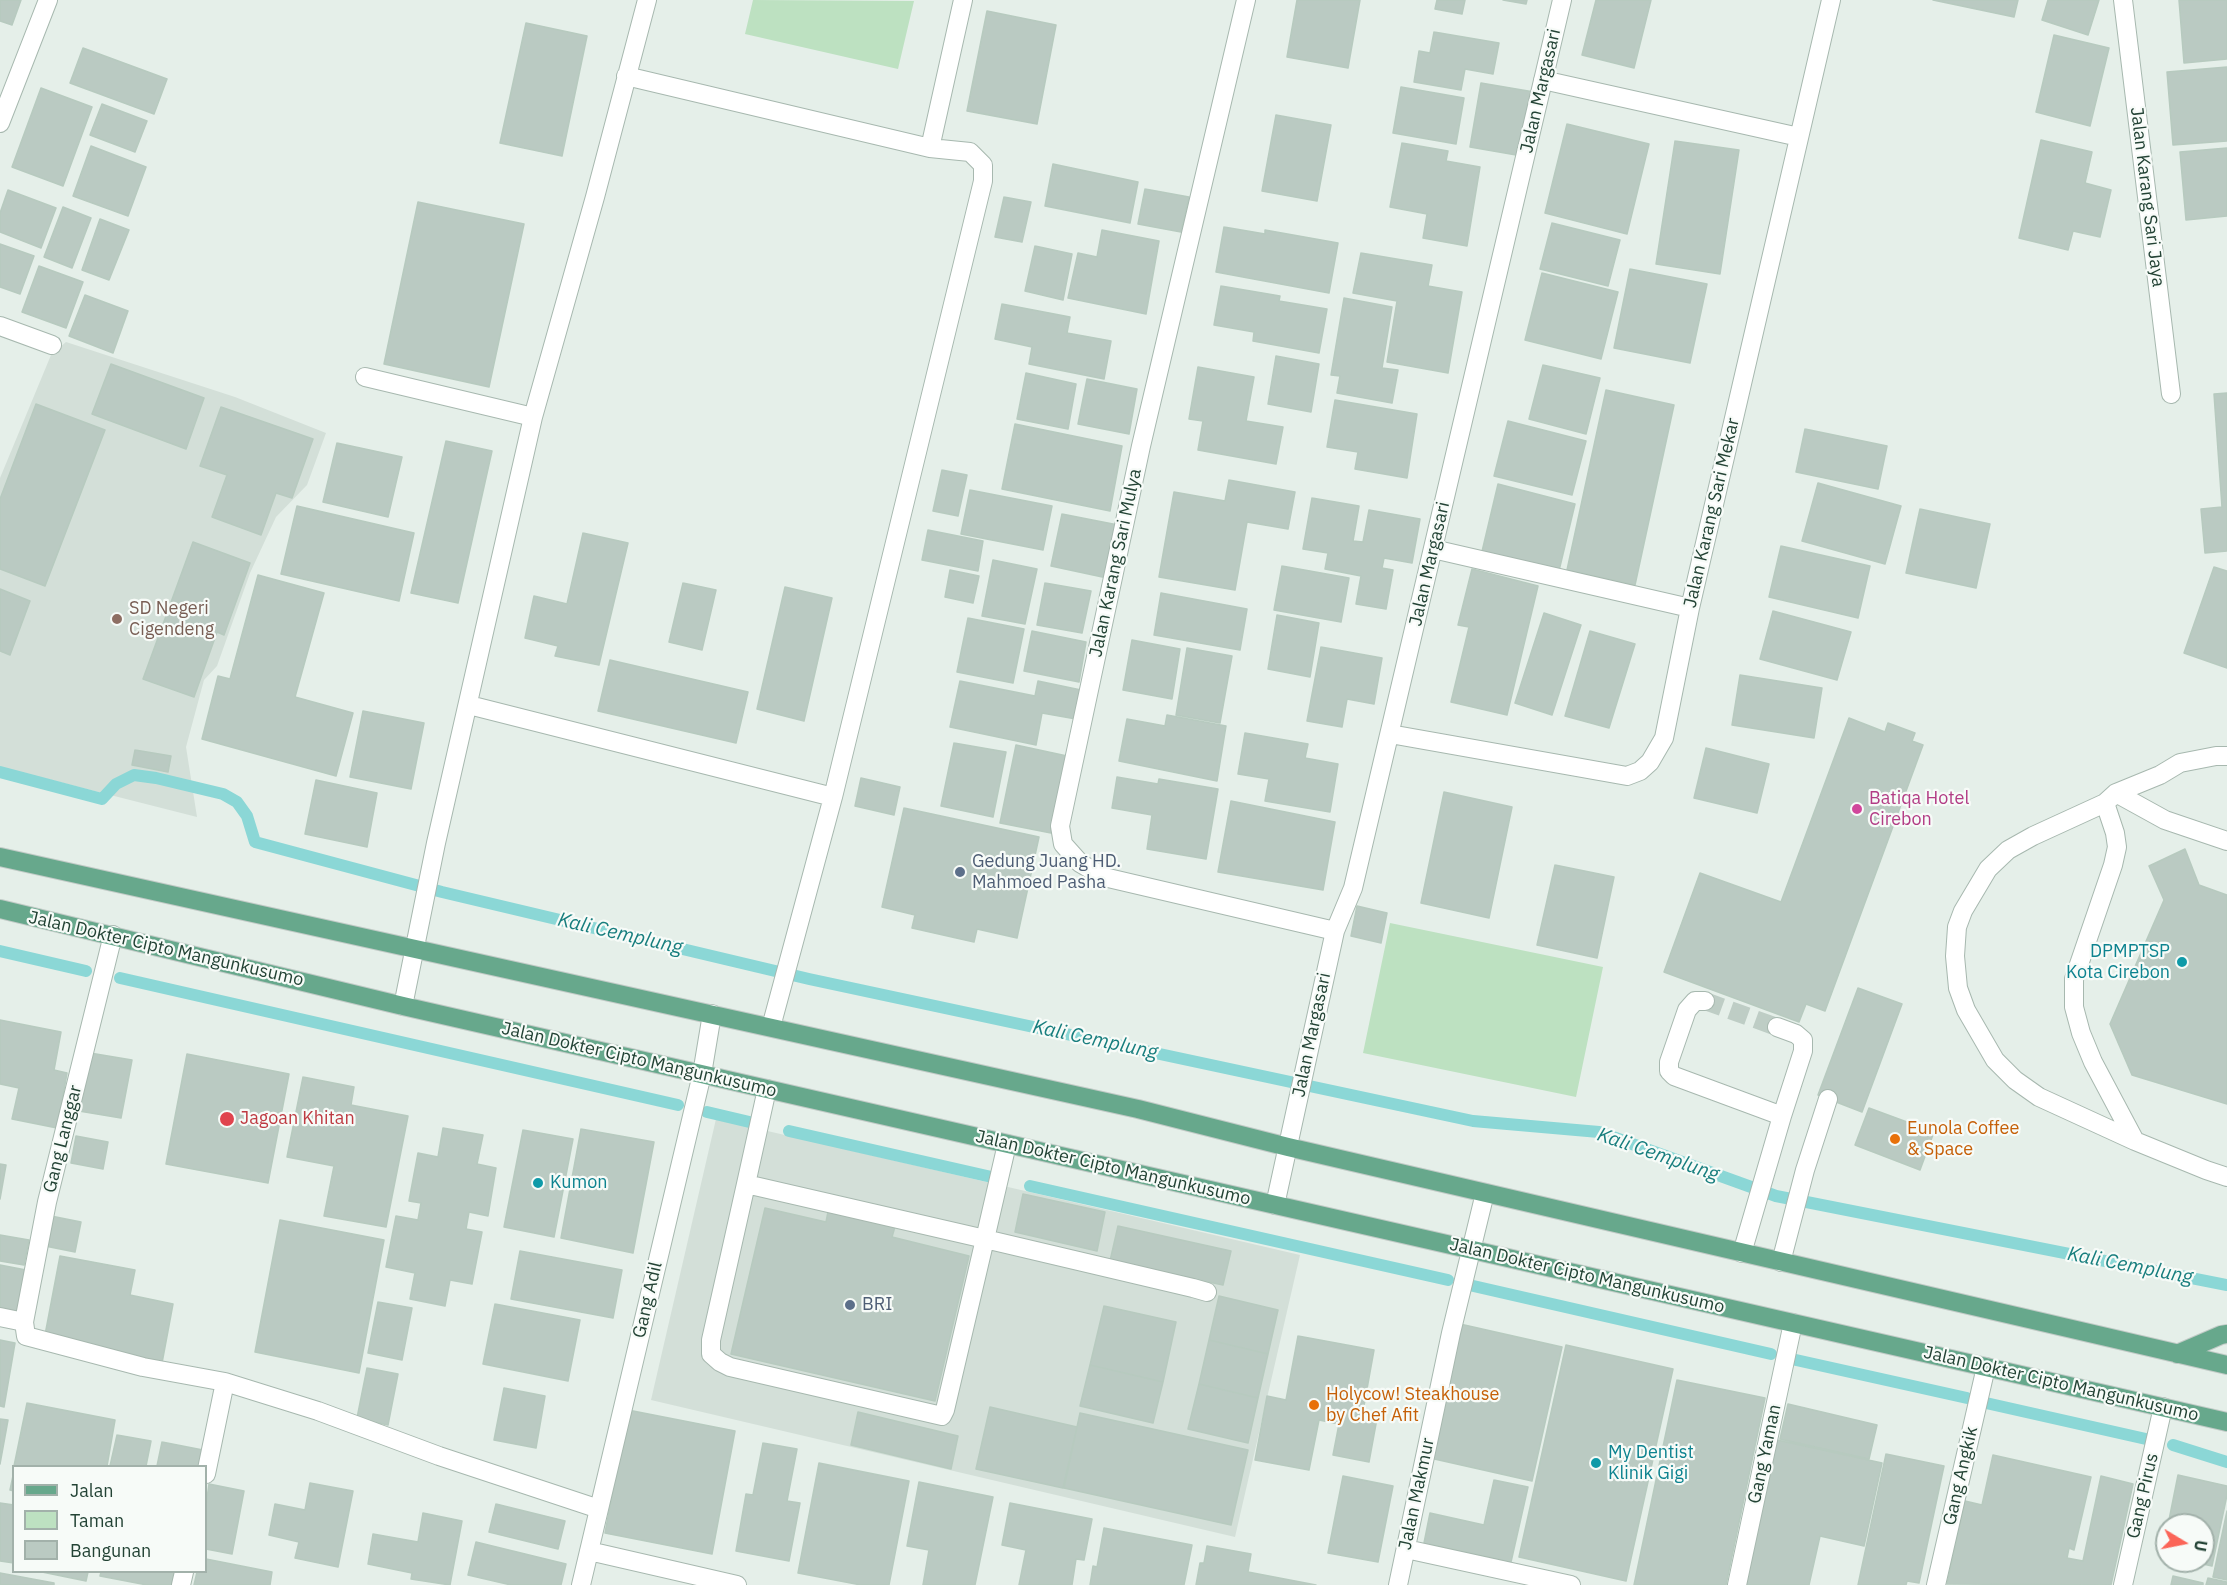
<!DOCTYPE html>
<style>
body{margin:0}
#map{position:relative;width:2227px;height:1585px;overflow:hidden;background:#e5efe9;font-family:"IBM Plex Sans",sans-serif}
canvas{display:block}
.legend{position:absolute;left:12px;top:1465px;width:195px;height:108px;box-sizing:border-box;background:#f7fbf8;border:2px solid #a2b1aa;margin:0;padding:8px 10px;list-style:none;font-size:18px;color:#234335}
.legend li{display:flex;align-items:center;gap:12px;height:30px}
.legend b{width:30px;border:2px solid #a2b1aa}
.north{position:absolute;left:2155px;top:1513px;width:60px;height:60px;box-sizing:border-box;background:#f7fbf8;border:2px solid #a2b1aa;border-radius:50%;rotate:100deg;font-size:16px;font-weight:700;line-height:24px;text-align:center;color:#234335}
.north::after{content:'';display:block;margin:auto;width:21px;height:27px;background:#fb6558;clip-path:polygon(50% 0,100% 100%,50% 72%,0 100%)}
</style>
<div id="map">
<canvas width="2227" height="1585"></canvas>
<ul class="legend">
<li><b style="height:8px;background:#67a88c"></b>Jalan</li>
<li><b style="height:16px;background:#bde1c1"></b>Taman</li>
<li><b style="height:16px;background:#bacac2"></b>Bangunan</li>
</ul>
<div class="north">U</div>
</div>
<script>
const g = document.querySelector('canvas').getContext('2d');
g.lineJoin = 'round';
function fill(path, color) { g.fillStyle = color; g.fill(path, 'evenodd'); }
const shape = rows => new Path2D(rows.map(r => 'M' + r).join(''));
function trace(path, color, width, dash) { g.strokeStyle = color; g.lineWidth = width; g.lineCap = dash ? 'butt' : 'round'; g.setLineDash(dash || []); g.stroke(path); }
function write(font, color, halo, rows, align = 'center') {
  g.font = font + ' "IBM Plex Sans",sans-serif'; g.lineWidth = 4.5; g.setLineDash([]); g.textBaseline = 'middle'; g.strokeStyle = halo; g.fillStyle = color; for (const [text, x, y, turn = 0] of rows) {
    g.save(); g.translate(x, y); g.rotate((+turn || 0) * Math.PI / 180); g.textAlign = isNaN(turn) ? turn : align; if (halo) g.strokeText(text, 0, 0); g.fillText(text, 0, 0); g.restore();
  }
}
const built = shape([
 [66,342,235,397,326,433,307,485,276,517,250,573,217,666,204,680,186,747,197,817,0,767,0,478,51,355],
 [716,1119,1300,1255,1235,1537,651,1400]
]);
const green = shape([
 [753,0,914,1,898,69,745,34],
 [1390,923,1603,967,1576,1097,1363,1053]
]);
const stream = shape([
 [0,772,102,799,116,784,134,775,156,778,223,794,237,802,247,816,255,842,442,892,809,979,1473,1121,1599,1132,1776,1196,2227,1285],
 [0,951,86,971],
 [120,978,678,1105],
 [707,1112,758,1124],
 [789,1131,996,1178],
 [1030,1186,1448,1280],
 [1469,1285,1771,1354],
 [1796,1360,1967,1398],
 [1986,1403,2146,1439],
 [2173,1445,2227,1462]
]);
const building = shape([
 [0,0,21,0,12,25,0,21,0,0],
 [1297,0,1360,0,1348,68,1287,57,1297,0],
 [1437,0,1465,0,1462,14,1435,9,1437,0],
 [1503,0,1527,0,1526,4,1503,0],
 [1596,0,1651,0,1634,68,1582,55,1596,0],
 [1933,0,2018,0,2014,17,1933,0],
 [2048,0,2099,0,2088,35,2042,20,2048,0],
 [2179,0,2227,0,2227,59,2184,63,2179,0],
 [987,11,1056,25,1037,124,967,111,987,11],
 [526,23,587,36,562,156,500,143,526,23],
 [1434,32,1499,43,1493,74,1465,69,1461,90,1414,82,1419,51,1430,53,1434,32],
 [2054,35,2109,48,2090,126,2036,112,2054,35],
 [83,48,167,79,154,114,70,83,83,48],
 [2227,67,2227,141,2173,145,2167,72,2227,67],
 [1481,83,1534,92,1522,156,1470,147,1481,83],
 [1401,87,1464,98,1456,144,1393,133,1401,87],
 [41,88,92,107,63,186,12,167,41,88],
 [102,104,147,121,135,152,90,135,102,104],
 [1276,115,1331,125,1317,201,1262,191,1276,115],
 [1567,124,1649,144,1627,234,1545,213,1567,124],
 [2041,140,2092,152,2085,183,2111,190,2100,237,2073,231,2068,250,2019,238,2041,140],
 [1675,141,1739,150,1720,274,1656,264,1675,141],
 [1402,143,1448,151,1446,161,1480,167,1467,246,1423,238,1427,214,1390,207,1402,143],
 [91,146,146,167,128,216,73,196,91,146],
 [2227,148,2227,216,2186,220,2180,152,2227,148],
 [1053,164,1138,182,1130,223,1045,206,1053,164],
 [1145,189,1189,197,1181,232,1138,224,1145,189],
 [8,190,56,208,41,248,0,232,0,213,8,190],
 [1004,197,1031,202,1022,242,995,237,1004,197],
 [418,202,524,224,489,387,384,364,418,202],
 [63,207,91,218,72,268,44,257,63,207],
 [100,219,129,230,109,280,82,270,100,219],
 [1552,223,1620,240,1608,286,1540,269,1552,223],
 [1224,227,1265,234,1265,230,1338,243,1329,293,1216,272,1224,227],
 [1102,230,1159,241,1146,314,1068,298,1078,253,1097,257,1102,230],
 [0,244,34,256,20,294,0,287,0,244],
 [1035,246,1072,254,1063,300,1025,291,1035,246],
 [1361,253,1432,265,1428,286,1462,292,1448,373,1387,362,1397,301,1353,293,1361,253],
 [39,266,83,282,66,328,22,312,39,266],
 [1630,269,1707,284,1690,363,1614,348,1630,269],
 [1542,273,1618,292,1601,359,1525,340,1542,273],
 [1221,286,1280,296,1279,301,1327,309,1319,353,1253,341,1254,332,1214,325,1221,286],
 [85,295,128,311,113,353,69,336,85,295],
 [1344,298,1392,307,1382,368,1398,370,1392,403,1337,393,1340,376,1331,375,1344,298],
 [1002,304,1070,317,1067,333,1111,341,1104,379,1029,364,1032,347,995,339,1002,304],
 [1276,356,1319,364,1311,412,1268,404,1276,356],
 [111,364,204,398,186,449,92,414,111,364],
 [1543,365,1600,378,1586,434,1529,419,1543,365],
 [1198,367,1254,377,1246,421,1283,427,1276,464,1198,450,1203,421,1189,419,1198,367],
 [1026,373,1076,384,1068,429,1017,419,1026,373],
 [1087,379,1137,389,1129,434,1078,424,1087,379],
 [1606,390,1674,405,1635,585,1567,570,1606,390],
 [2227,393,2227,551,2205,553,2201,509,2222,507,2214,394,2227,393],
 [1335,400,1417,414,1407,478,1355,469,1358,452,1327,447,1335,400],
 [36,404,105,430,45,586,0,569,0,499,36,404],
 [221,407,313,439,292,498,276,493,261,535,212,517,227,475,200,466,221,407],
 [1508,421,1586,441,1572,495,1494,476,1508,421],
 [1015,424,1122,446,1110,511,1002,489,1015,424],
 [1805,429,1887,446,1878,489,1796,472,1805,429],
 [446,441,492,451,458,603,411,593,446,441],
 [337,443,402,457,388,517,323,502,337,443],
 [942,470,967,475,958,516,933,511,942,470],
 [1229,480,1295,492,1288,529,1247,522,1235,590,1159,577,1174,492,1225,501,1229,480],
 [1818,483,1901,506,1885,564,1802,541,1818,483],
 [1498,484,1575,504,1557,579,1480,560,1498,484],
 [970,490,1052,506,1043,550,961,534,970,490],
 [1312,498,1359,506,1353,541,1363,542,1369,510,1420,519,1412,563,1384,558,1382,568,1393,570,1386,609,1356,604,1361,576,1325,569,1328,553,1303,549,1312,498],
 [297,506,414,533,399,601,281,574,297,506],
 [1920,509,1990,524,1976,588,1906,573,1920,509],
 [1062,514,1118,525,1107,578,1051,566,1062,514],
 [928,530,983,541,978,571,922,560,928,530],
 [583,533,628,543,599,665,555,656,558,646,525,638,534,596,567,604,583,533],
 [193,542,250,563,224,635,217,632,194,697,143,679,193,542],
 [1781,546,1870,566,1858,618,1769,597,1781,546],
 [993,560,1037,569,1025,624,982,616,993,560],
 [1282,566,1349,578,1341,622,1274,610,1282,566],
 [2214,567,2227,571,2227,668,2184,653,2214,567],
 [1472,569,1538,586,1507,715,1451,702,1469,627,1458,625,1472,569],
 [950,570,979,576,973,603,945,597,950,570],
 [258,575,324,593,295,697,353,713,336,776,202,739,218,676,230,679,258,575],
 [683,583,716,590,702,650,669,642,683,583],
 [1045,583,1091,591,1082,633,1037,625,1045,583],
 [785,587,832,598,804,721,757,709,785,587],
 [0,589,30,601,10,655,0,651,0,589],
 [1161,593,1247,609,1240,650,1154,635,1161,593],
 [1773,611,1851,632,1837,680,1760,659,1773,611],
 [1544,613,1581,625,1552,715,1515,703,1544,613],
 [1277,615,1319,623,1310,677,1268,669,1277,615],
 [968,618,1024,629,1013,683,957,672,968,618],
 [1032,631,1086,642,1079,682,1024,671,1032,631],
 [1590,631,1635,644,1609,728,1565,716,1590,631],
 [1132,640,1180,649,1172,699,1123,690,1132,640],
 [1321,647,1382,658,1374,704,1347,699,1342,727,1307,721,1321,647],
 [1187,648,1232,656,1220,723,1176,715,1187,648],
 [610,660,748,692,736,743,598,711,610,660],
 [1740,675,1822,688,1814,738,1732,725,1740,675],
 [960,681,1035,696,1038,681,1081,690,1076,719,1042,713,1036,745,950,727,960,681],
 [363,711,424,723,411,789,350,777,363,711],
 [1167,715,1226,726,1217,781,1119,761,1127,719,1165,726,1167,715],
 [1849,718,1885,732,1888,723,1915,733,1912,741,1923,745,1825,1011,1806,1004,1799,1022,1664,972,1700,873,1781,902,1849,718],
 [1245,733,1308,744,1305,758,1338,764,1330,812,1265,801,1269,779,1238,774,1245,733],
 [954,743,1006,752,993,817,941,806,954,743],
 [1016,745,1067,756,1051,833,1000,823,1016,745],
 [1706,748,1769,764,1757,813,1694,798,1706,748],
 [135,750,171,756,168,772,132,765,135,750],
 [1117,777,1158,784,1159,779,1218,789,1206,859,1147,849,1152,815,1112,808,1117,777],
 [861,778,900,787,894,815,855,806,861,778],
 [316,780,377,793,367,847,305,834,316,780],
 [1444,792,1512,807,1489,918,1421,903,1444,792],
 [1231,801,1335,822,1323,890,1218,872,1231,801],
 [904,808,1039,837,1017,938,977,929,974,942,912,928,915,915,882,907,904,808],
 [2185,849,2199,885,2227,895,2227,1104,2132,1075,2110,1024,2164,900,2149,866,2185,849],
 [1555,865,1614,877,1597,958,1537,945,1555,865],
 [1357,906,1387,913,1381,943,1351,936,1357,906],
 [1858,988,1902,1004,1862,1112,1818,1095,1858,988],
 [0,1020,61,1032,54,1070,67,1073,57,1128,12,1119,19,1088,0,1084,0,1020],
 [90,1053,132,1060,121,1118,79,1111,90,1053],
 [187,1054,289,1074,268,1183,166,1164,187,1054],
 [303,1077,354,1087,351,1105,408,1116,386,1227,324,1216,334,1166,287,1157,303,1077],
 [1869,1108,1934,1132,1920,1170,1855,1145,1869,1108],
 [443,1128,483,1135,477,1164,496,1168,488,1216,469,1212,466,1229,482,1232,472,1284,450,1280,445,1306,410,1299,415,1273,386,1267,396,1216,418,1220,421,1203,409,1201,418,1153,438,1157,443,1128],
 [581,1129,654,1142,633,1253,561,1238,581,1129],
 [523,1130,573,1139,554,1237,504,1227,523,1130],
 [76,1136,108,1142,103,1169,71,1163,76,1136],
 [0,1164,6,1165,0,1199,0,1164],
 [1023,1194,1105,1212,1097,1251,1015,1232,1023,1194],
 [829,1207,896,1223,892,1237,969,1256,935,1401,731,1354,765,1208,826,1222,829,1207],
 [51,1216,81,1222,75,1252,45,1246,51,1216],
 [280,1220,384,1240,359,1373,255,1352,280,1220],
 [1118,1226,1231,1251,1223,1285,1110,1261,1118,1226],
 [0,1235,29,1240,24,1265,0,1261,0,1235],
 [520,1251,622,1270,613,1318,511,1299,520,1251],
 [60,1256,135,1270,130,1295,173,1304,162,1363,91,1349,92,1344,45,1335,60,1256],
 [0,1265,26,1270,18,1313,0,1310,0,1265],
 [1219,1296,1278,1310,1268,1354,1209,1340,1219,1296],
 [378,1302,412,1308,402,1360,368,1353,378,1302],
 [495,1304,580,1320,568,1381,483,1364,495,1304],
 [1104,1306,1176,1322,1163,1382,1090,1365,1104,1306],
 [1460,1324,1562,1347,1532,1481,1430,1458,1460,1324],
 [1298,1336,1374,1350,1363,1411,1378,1413,1369,1462,1333,1455,1339,1424,1319,1420,1309,1470,1255,1460,1267,1396,1286,1400,1298,1336],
 [0,1340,15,1343,4,1407,0,1406,0,1340],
 [1209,1340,1268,1354,1258,1398,1199,1384,1209,1340],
 [1566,1345,1673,1369,1626,1581,1519,1557,1566,1345],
 [1090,1365,1163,1382,1153,1423,1080,1406,1090,1365],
 [367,1368,398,1374,388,1425,357,1418,367,1368],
 [1677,1380,1765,1398,1726,1585,1634,1585,1677,1380],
 [1199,1384,1258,1398,1248,1443,1188,1429,1199,1384],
 [504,1388,545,1396,536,1448,494,1440,504,1388],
 [27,1403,115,1420,107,1466,14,1466,27,1403],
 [1788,1404,1877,1425,1869,1459,1780,1439,1788,1404],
 [990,1407,1077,1427,1063,1488,976,1469,990,1407],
 [628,1410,735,1431,712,1554,605,1533,628,1410],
 [858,1412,958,1436,951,1469,851,1445,858,1412],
 [1080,1413,1248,1450,1231,1525,1064,1488,1080,1413],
 [0,1419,8,1420,0,1464,0,1419],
 [117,1435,151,1441,146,1466,110,1466,117,1435],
 [1777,1440,1882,1463,1864,1546,1820,1536,1809,1585,1745,1585,1777,1440],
 [162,1442,208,1451,205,1466,157,1466,162,1442],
 [763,1443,797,1449,787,1501,800,1503,789,1561,736,1551,746,1494,753,1495,763,1443],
 [1886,1454,1944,1466,1919,1583,1907,1581,1906,1585,1858,1585,1886,1454],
 [1993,1455,2091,1477,2074,1550,2069,1548,2067,1558,2083,1561,2101,1476,2133,1484,2111,1585,1947,1584,1965,1501,1982,1505,1993,1455],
 [819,1463,909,1481,889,1585,861,1585,798,1573,819,1463],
 [14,1471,14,1491,10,1490,14,1471],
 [2178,1475,2227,1486,2227,1495,2212,1566,2189,1561,2203,1561,2203,1525,2168,1525,2178,1475],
 [1343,1476,1393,1486,1378,1562,1328,1553,1343,1476],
 [1494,1480,1528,1487,1511,1562,1424,1543,1430,1513,1484,1525,1494,1480],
 [919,1482,993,1497,975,1585,923,1585,929,1550,907,1546,919,1482],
 [310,1483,353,1491,338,1567,295,1558,299,1542,269,1535,275,1504,305,1510,310,1483],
 [209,1484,244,1491,232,1554,206,1549,206,1505,209,1484],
 [0,1503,14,1505,14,1563,0,1561,0,1503],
 [1010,1503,1092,1519,1084,1560,1076,1559,1072,1585,1019,1585,1026,1550,1002,1545,1010,1503],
 [496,1504,565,1521,558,1549,489,1532,496,1504],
 [2227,1511,2227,1580,2213,1577,2227,1511],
 [423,1513,462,1521,450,1585,411,1579,412,1573,368,1564,373,1534,418,1542,423,1513],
 [1104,1528,1192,1545,1184,1585,1090,1585,1093,1566,1097,1567,1104,1528],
 [2167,1529,2167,1556,2162,1555,2167,1529],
 [476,1542,566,1564,561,1585,511,1585,468,1575,476,1542],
 [1207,1546,1251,1554,1248,1572,1316,1585,1196,1585,1200,1563,1204,1563,1207,1546],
 [206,1559,272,1572,270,1585,194,1585,197,1572,206,1572,206,1559],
 [42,1572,88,1572,86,1581,42,1572],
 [101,1572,175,1572,172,1585,147,1585,100,1576,101,1572],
 [0,1573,54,1583,54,1585,0,1585,0,1573],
 [2173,1576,2203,1583,2203,1585,2171,1585,2173,1576],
 [2208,1578,2227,1582,2227,1585,2206,1585,2208,1578]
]);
const minorTunnel = shape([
 [1705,1001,1777,1027]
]);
const minor = shape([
 [1246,0,1141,446,1060,826,1063,844,1080,863,1104,877,1335,931],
 [2123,0,2171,394],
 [626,76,930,148,970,152,983,165,983,181,833,797,771,1027],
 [1543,80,1799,137],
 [0,123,48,0],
 [930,148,963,0],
 [0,326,52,345],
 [365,377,533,417],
 [1433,549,1690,608],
 [469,705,833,797],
 [1390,734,1627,776,1640,771,1650,762,1664,738,1690,608,1831,0],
 [2227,756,2216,756,2180,763,2160,775,2116,793,2105,803,2033,836,2008,850,1988,869,1963,911,1957,927,1955,956,1958,988,1966,1010,1995,1060,2015,1080,2039,1097,2135,1141,2206,1170,2227,1177],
 [2116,793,2165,820,2227,841],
 [2105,803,2115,833,2117,847,2113,865,2074,979,2074,1007,2081,1033,2093,1062,2135,1141],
 [113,935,47,1202,24,1322,26,1336,143,1367,225,1382,318,1411,439,1456,599,1509],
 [1705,1001,1695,1001,1687,1010,1669,1062,1669,1071,1674,1076,1782,1116,1803,1051,1803,1040,1796,1034,1777,1027],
 [403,1006,436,843,533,417,595,197,647,0],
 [1007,1144,985,1239,945,1410,942,1416,730,1367,720,1362,711,1354,711,1340,746,1184,985,1239,1193,1288,1207,1292],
 [746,1184,767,1089],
 [1275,1205,1335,931,1353,888,1562,0],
 [1742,1253,1782,1116],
 [1781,1262,1805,1170,1828,1099],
 [0,1317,24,1322],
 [206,1474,225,1382],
 [1406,1549,1571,1585],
 [589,1551,737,1585],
 [181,1585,184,1572],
 [581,1585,702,1074,712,1014],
 [1398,1585,1451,1333,1485,1193],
 [1737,1585,1793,1323],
 [1936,1585,1986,1367],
 [2123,1585,2163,1407]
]);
const major = shape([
 [0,857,1138,1109,1288,1147,2227,1365],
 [0,909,403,1006,2227,1422],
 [2177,1354,2221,1335,2227,1334]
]);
const markers = [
 [117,619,6,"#8d6e63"],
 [1857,809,6,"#d1479c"],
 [960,872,6,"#5c6f8a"],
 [2182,962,6,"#0f9aa8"],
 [227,1119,8,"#e0444e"],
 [1895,1139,6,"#e8710a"],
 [538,1183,6,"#0f9aa8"],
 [850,1305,6,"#5c6f8a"],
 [1314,1405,6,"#e8710a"],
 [1596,1463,6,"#0f9aa8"]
];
const streetNames = [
 ["Jalan Margasari",1541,91,-77],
 ["Jalan Karang Sari Jaya",2147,197,83],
 ["Jalan Karang Sari Mekar",1712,513,-77],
 ["Jalan Karang Sari Mulya",1116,563,-78],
 ["Jalan Margasari",1430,564,-77],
 ["Jalan Dokter Cipto Mangunkusumo",166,949,13],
 ["Jalan Margasari",1312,1035,-78],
 ["Jalan Dokter Cipto Mangunkusumo",639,1060,13],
 ["Gang Langgar",63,1139,-76],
 ["Jalan Dokter Cipto Mangunkusumo",1113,1168,13],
 ["Jalan Dokter Cipto Mangunkusumo",1587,1276,13],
 ["Gang Adil",648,1300,-77],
 ["Jalan Dokter Cipto Mangunkusumo",2061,1384,13],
 ["Gang Yaman",1765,1454,-78],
 ["Gang Angkik",1961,1476,-77],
 ["Jalan Makmur",1417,1494,-78],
 ["Gang Pirus",2143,1496,-77]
];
const educationNames = [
 ["SD Negeri",129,609],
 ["Cigendeng",129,630]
];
const hotelNames = [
 ["Batiqa Hotel",1869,799],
 ["Cirebon",1869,820]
];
const serviceNames = [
 ["Gedung Juang HD.",972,862],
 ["Mahmoed Pasha",972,883],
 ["BRI",862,1305]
];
const cultureNames = [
 ["DPMPTSP",2170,952,"right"],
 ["Kota Cirebon",2170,973,"right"],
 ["Kumon",550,1183],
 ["My Dentist",1608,1453],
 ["Klinik Gigi",1608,1474]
];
const healthNames = [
 ["Jagoan Khitan",240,1119]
];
const foodNames = [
 ["Eunola Coffee",1907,1129],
 ["& Space",1907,1150],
 ["Holycow! Steakhouse",1326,1395],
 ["by Chef Afit",1326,1416]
];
const waterNames = [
 ["Kali Cemplung",620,934,13],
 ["Kali Cemplung",1095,1040,12],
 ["Kali Cemplung",1658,1155,19],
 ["Kali Cemplung",2130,1266,11]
];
fill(built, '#d3dfd8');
fill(green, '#bde1c1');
trace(stream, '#8bd7d6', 12);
fill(building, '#bacac2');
trace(building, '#b7cabf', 1.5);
trace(minorTunnel, '#becdc5', 18, [18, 9]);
trace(minor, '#a7b8af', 20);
trace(major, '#c1cac6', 20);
trace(minor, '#fff', 18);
trace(major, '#67a88c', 18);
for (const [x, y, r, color] of markers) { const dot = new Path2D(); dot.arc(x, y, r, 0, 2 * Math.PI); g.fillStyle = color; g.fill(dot); trace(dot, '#f7fbf8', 2); }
write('18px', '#234335', '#f7fbf8', streetNames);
write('18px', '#785e54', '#f7fbf8', educationNames, 'left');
write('18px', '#b23c85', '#f7fbf8', hotelNames, 'left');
write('18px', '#4e5e75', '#f7fbf8', serviceNames, 'left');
write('18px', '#0d838f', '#f7fbf8', cultureNames, 'left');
write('18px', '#be3a42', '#f7fbf8', healthNames, 'left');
write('18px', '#c56008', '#f7fbf8', foodNames, 'left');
write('italic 20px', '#187e7e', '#f7fbf8', waterNames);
</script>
